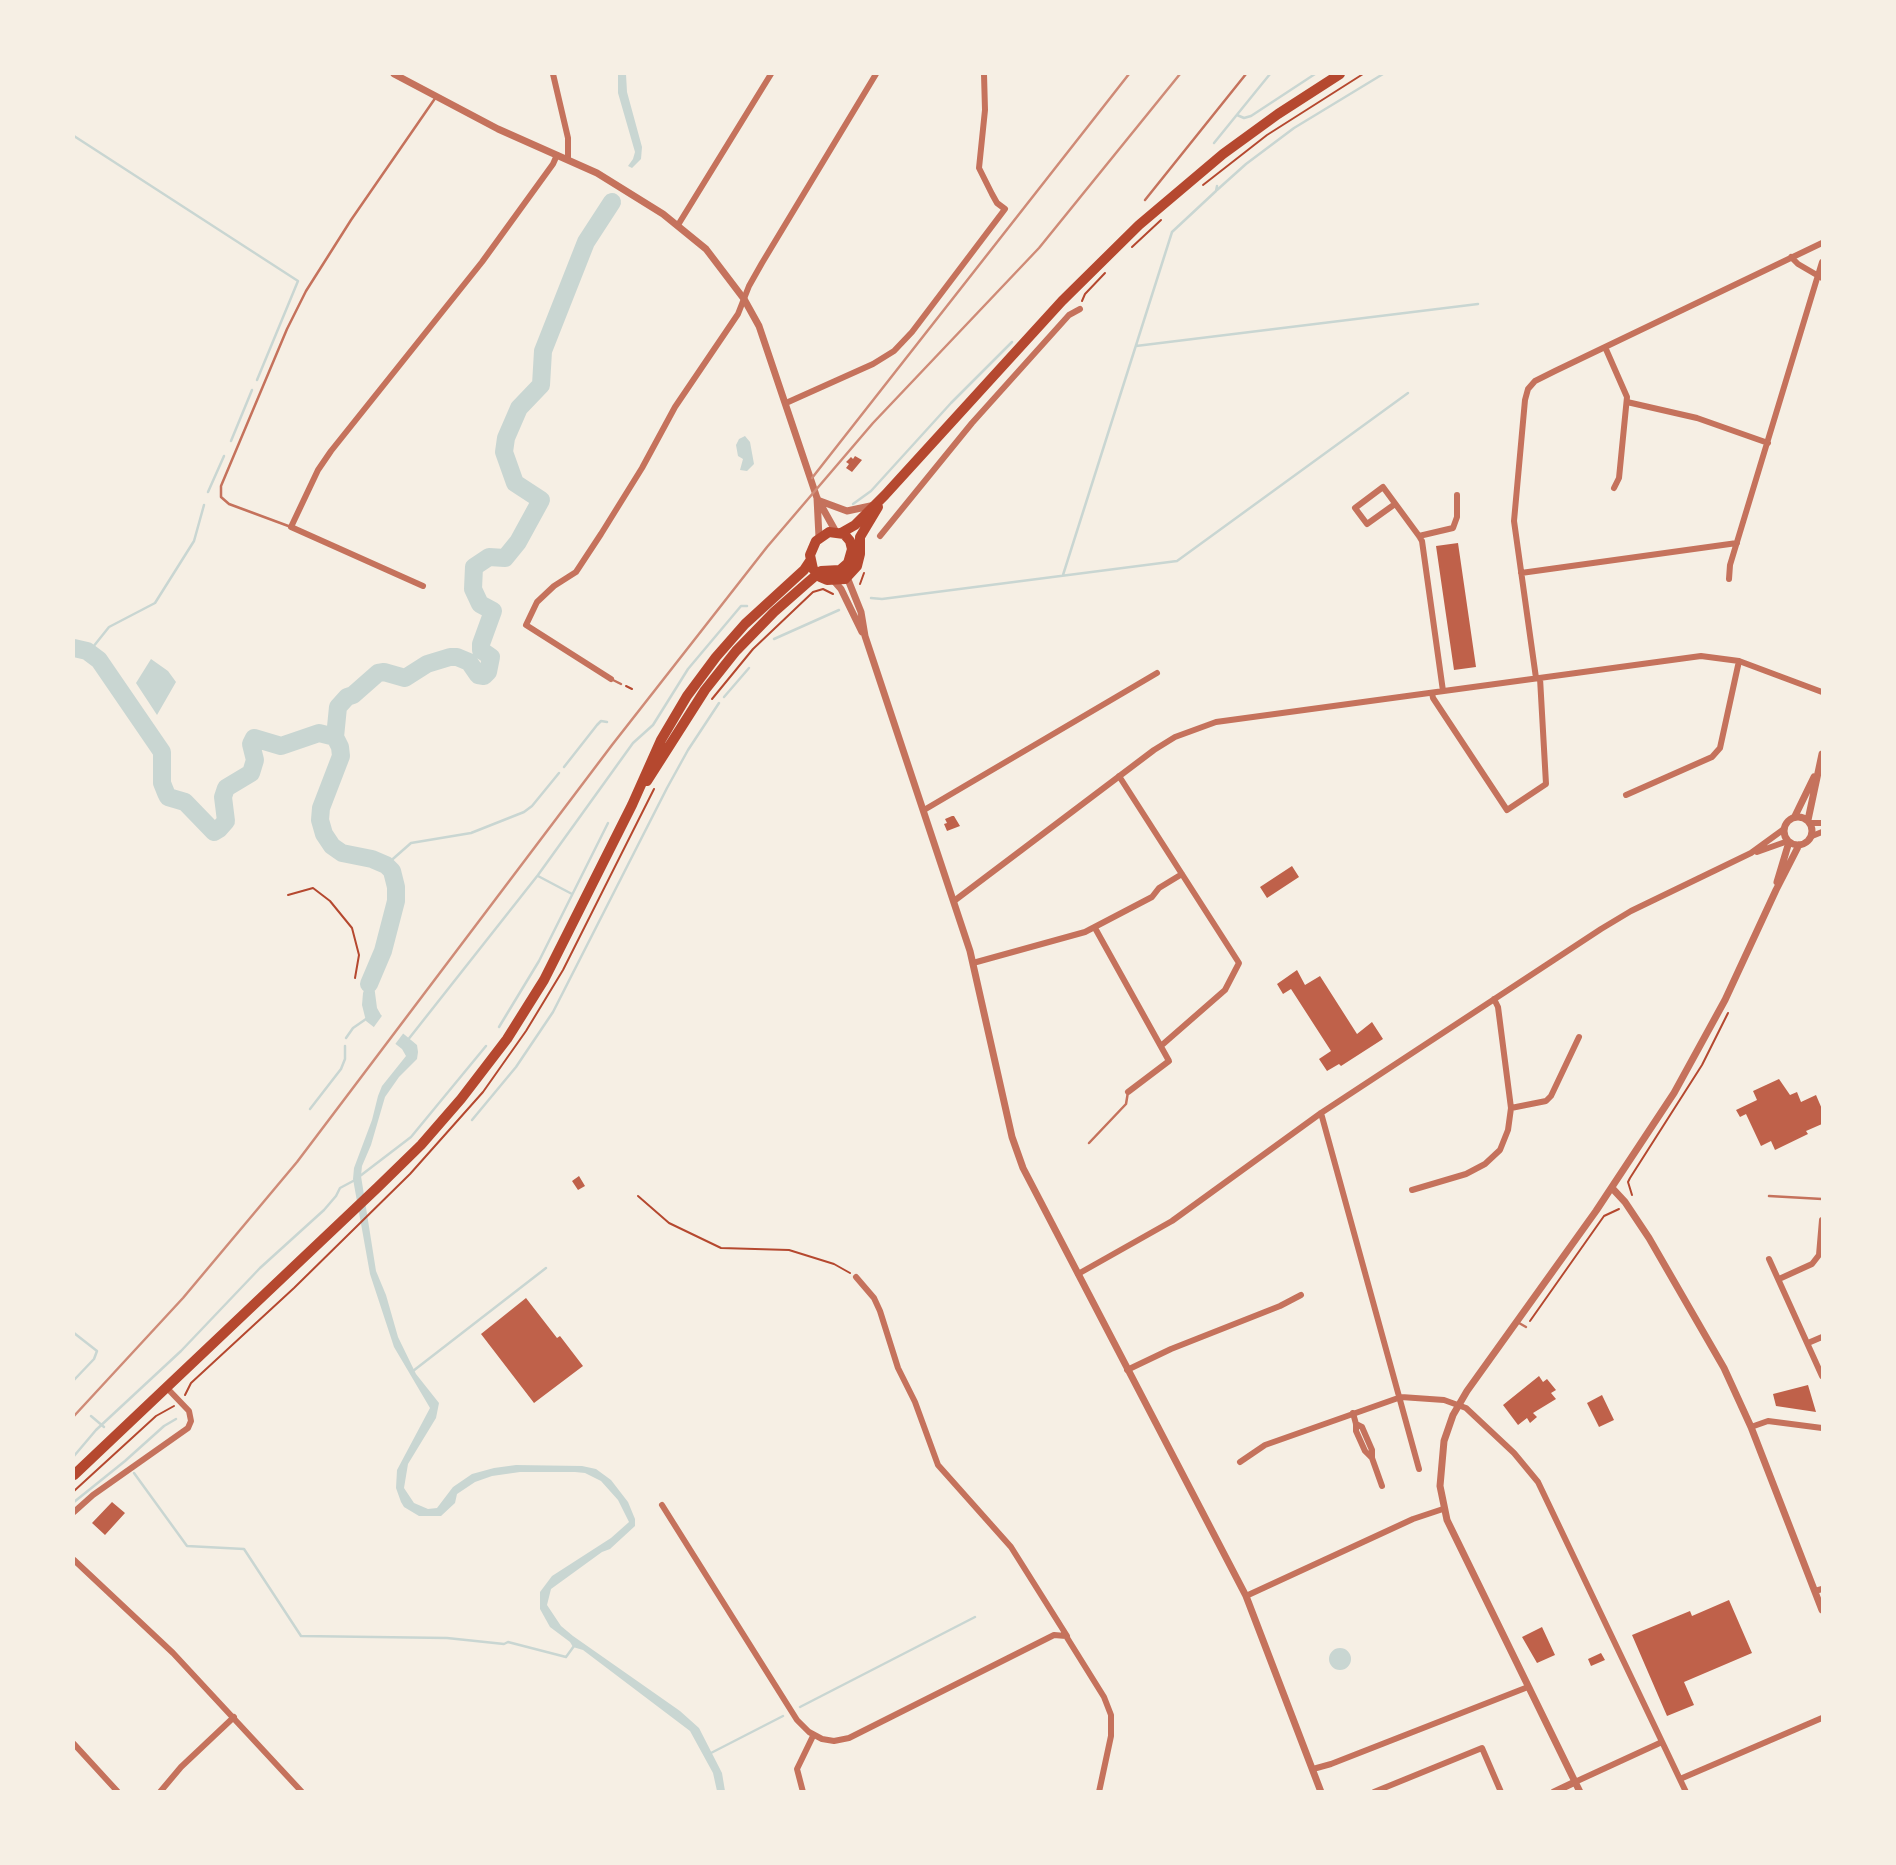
<!DOCTYPE html>
<style>
body{margin:0}
#map{position:relative;width:1896px;height:1865px;overflow:hidden;background:#f6efe4;font-family:"Varela Round",sans-serif}
canvas{display:block}
.frame{position:absolute;inset:0;border:75px solid #f6efe4;pointer-events:none}
</style>
<div id="map">
<canvas width="1896" height="1865"></canvas>
<div class="frame"></div>
</div>
<script>
const g = document.querySelector('canvas').getContext('2d');
g.lineJoin = 'round';
function fill(path, color) { g.fillStyle = color; g.fill(path, 'evenodd'); }
const shape = rows => new Path2D(rows.map(r => 'M' + r).join(''));
function trace(path, color, width, dash) { g.strokeStyle = color; g.lineWidth = width; g.lineCap = dash ? 'butt' : 'round'; g.setLineDash(dash || []); g.stroke(path); }
const water = shape([
 [618,74,626,74,627,92,642,147,641,159,632,168,628,166,633,159,635,152,618,93],
 [745,436,750,442,754,464,747,471,740,470,743,459,738,456,736,445,739,439],
 [151,659,168,671,176,682,157,715,136,683],
 [374,963,381,965,374,985,377,1008,381,1015,417,1045,418,1052,417,1059,399,1077,385,1097,371,1145,362,1166,361,1176,376,1271,386,1295,398,1337,416,1374,439,1403,436,1418,408,1464,404,1488,414,1503,428,1509,437,1508,453,1487,472,1474,494,1468,516,1465,582,1466,596,1469,611,1480,628,1502,635,1519,635,1526,610,1549,602,1552,551,1589,547,1605,561,1626,573,1636,680,1711,699,1728,722,1773,725,1791,717,1791,713,1773,690,1731,583,1650,573,1647,570,1642,550,1627,540,1609,540,1592,552,1576,611,1538,629,1522,618,1500,601,1481,585,1473,575,1472,520,1472,492,1476,475,1482,457,1494,455,1503,441,1516,419,1516,404,1507,401,1502,396,1488,397,1470,430,1408,394,1347,370,1274,353,1179,354,1168,372,1120,378,1096,382,1086,406,1056,402,1049,366,1021,362,1005,363,993],
 '1329 1659a11 11 0 1 1 22 0a11 11 0 1 1-22 0Z'
]);
const pier = shape([
 [384,1013,405,1031,393,1047,371,1031]
]);
const stream = shape([
 [1237,115,1244,118,1251,116,1315,74],
 [74,136,298,281,257,380],
 [1214,143,1270,74],
 [1217,190,1246,164,1294,128,1383,74],
 [1136,346,1478,304],
 [231,441,252,390],
 [208,492,224,456],
 [853,504,871,491,951,403,1012,342],
 [1063,575,1172,232,1216,191,1217,186],
 [871,598,882,599,1177,561,1408,393],
 [774,639,839,610],
 [89,652,109,627,155,603,194,541,204,505],
 [724,697,749,668],
 [564,767,597,725,601,721,607,722],
 [386,865,411,843,471,833,524,812,532,806,559,773],
 [538,876,572,894],
 [499,1027,539,961,608,823],
 [346,1038,353,1028,366,1019],
 [407,1041,538,875,633,743,653,725,688,669,741,606,747,606],
 [310,1109,341,1069,345,1059,345,1046],
 [472,1120,516,1067,553,1012,667,788,688,750,719,703],
 [360,1176,411,1137,486,1046],
 [74,1333,97,1351,94,1359,74,1380],
 [413,1371,546,1268],
 [91,1416,104,1427],
 [74,1456,96,1430,181,1351,260,1268,324,1210,336,1196,340,1188,355,1180],
 [134,1473,187,1546,244,1549,301,1636,447,1638,504,1644,508,1642,566,1657,574,1646],
 [74,1502,125,1461,164,1426,176,1419],
 [800,1707,975,1617],
 [709,1754,783,1716]
]);
const river = shape([
 [74,648,87,651,99,660,162,752,162,783,166,793,168,797,185,802,214,832,219,829,226,821,223,797,226,788,251,773,255,760,251,744,254,738,281,746,319,733,335,737,340,747,341,756,321,808,320,820,324,834,332,846,342,853,372,859,386,865,392,871,396,887,396,901,383,951,369,984],
 [335,737,338,707,347,697,353,695,378,673,384,672,405,678,427,664,450,657,457,657,469,662,478,675,484,676,488,672,491,657,481,650,481,644,493,611,480,604,473,589,474,567,489,557,505,558,518,542,541,500,515,483,504,452,506,438,519,408,541,385,543,351,586,242,612,202]
]);
const building = shape([
 [855,456,862,460,852,472,846,468,849,464,846,462,851,457,853,459],
 [1458,543,1476,667,1454,670,1436,546],
 [952,816,954,816,960,826,947,831,944,824,947,823,945,819],
 [1292,866,1299,877,1267,898,1260,887],
 [1297,970,1305,985,1320,976,1357,1034,1372,1022,1383,1039,1341,1066,1339,1064,1327,1071,1319,1059,1331,1051,1291,989,1283,994,1277,984],
 [1779,1079,1790,1095,1797,1092,1801,1102,1816,1095,1822,1109,1822,1124,1806,1131,1808,1134,1775,1150,1771,1141,1761,1146,1746,1114,1740,1117,1736,1110,1757,1100,1753,1091],
 [579,1176,585,1186,578,1190,572,1181],
 [526,1298,557,1338,560,1336,583,1366,534,1403,481,1334],
 [1539,1376,1543,1382,1547,1379,1556,1390,1551,1393,1556,1399,1533,1413,1537,1417,1530,1423,1527,1418,1518,1425,1503,1405],
 [1808,1385,1816,1412,1776,1406,1773,1394],
 [1602,1395,1614,1420,1599,1427,1587,1403],
 [112,1502,125,1513,105,1535,92,1523],
 [1729,1600,1752,1653,1684,1682,1694,1705,1667,1716,1632,1635,1690,1611,1692,1616],
 [1542,1627,1555,1655,1537,1663,1522,1637],
 [1601,1653,1605,1660,1591,1666,1588,1659]
]);
const path = shape([
 [1203,185,1267,135,1363,74],
 [1132,247,1161,220],
 [1082,301,1085,294,1105,273],
 [860,584,864,573],
 [626,686,632,689],
 [712,699,753,649,813,592,823,589,833,594],
 [288,895,313,888,330,901,352,928,359,955,355,978],
 [1632,1195,1628,1182,1630,1178,1702,1065,1728,1013],
 [638,1196,669,1223,721,1248,789,1250,834,1264,850,1273],
 [1530,1321,1604,1216,1619,1209],
 [185,1395,191,1383,294,1288,410,1174,483,1092,526,1031,563,970,654,789],
 [74,1491,156,1416,174,1406]
]);
const service = shape([
 [1145,200,1246,74],
 [291,527,229,504,221,497,221,486,287,329,306,291,351,220,436,97],
 [611,679,621,684],
 [1089,1143,1126,1104,1128,1092],
 [1769,1196,1822,1199],
 [1519,1323,1526,1327]
]);
const minor = shape([
 [553,74,568,138,568,159],
 [678,225,771,74],
 [1791,257,1798,264,1822,278],
 [1605,347,1627,397,1619,478,1614,488],
 [1627,402,1697,418,1768,443],
 [786,403,873,364,894,351,912,332,1005,209,997,203,992,194,979,168,985,110,984,74],
 [1395,504,1367,524,1355,508,1383,487,1419,536,1422,541,1443,691],
 [880,536,972,423,1069,315,1080,309],
 [1419,536,1453,528,1457,517,1457,495],
 [1521,573,1737,543],
 [1729,579,1730,565,1822,262],
 [423,586,291,527,318,470,331,451,482,262,553,164,557,155],
 [1536,678,1514,521,1525,400,1528,389,1535,381,1555,371,1822,243],
 [611,679,526,625,537,602,554,586,576,572,601,534,642,468,675,407,738,314,749,286,762,263,876,74],
 [1432,693,1433,698,1507,810,1546,784,1540,678],
 [1119,776,1239,963,1225,990,1162,1045],
 [1626,795,1712,757,1720,748,1739,661],
 [924,810,1157,673],
 [1810,823,1822,823],
 [1812,836,1822,832],
 [1757,852,1788,841],
 [954,901,1154,750,1175,737,1216,722,1701,656,1739,661,1822,692],
 [1095,928,1169,1061,1128,1092],
 [973,963,1085,932,1152,897,1159,888,1182,874],
 [1511,1108,1546,1101,1551,1096,1579,1037],
 [1321,1113,1419,1469],
 [1412,1190,1466,1174,1485,1164,1500,1150,1508,1130,1511,1108,1498,1007,1494,999],
 [1769,1259,1822,1376],
 [1078,1274,1172,1221,1321,1113,1601,929,1631,911,1751,853,1784,829],
 [856,1277,874,1298,880,1311,898,1368,915,1402,938,1465,1011,1547,1067,1636],
 [1779,1279,1812,1264,1819,1255,1822,1220],
 [1808,1343,1822,1337],
 [1127,1370,1171,1349,1280,1306,1301,1295],
 [1353,1413,1356,1424,1356,1431,1365,1451,1372,1458,1382,1486],
 [1356,1424,1362,1427,1372,1450,1372,1458],
 [1751,1427,1768,1421,1822,1428],
 [1240,1462,1265,1445,1401,1397,1444,1400,1466,1408,1514,1453,1538,1482,1686,1792],
 [662,1505,797,1720,809,1732,822,1739,834,1741,849,1738,1054,1635,1066,1636,1104,1697,1111,1715,1111,1736,1099,1792],
 [74,1512,93,1495,188,1428,191,1421,189,1411,166,1387],
 [74,1560,173,1653,302,1792],
 [1815,1591,1822,1589],
 [1246,1596,1413,1519,1443,1509],
 [74,1744,118,1792],
 [1313,1769,1331,1764,1528,1687],
 [1680,1779,1822,1718],
 [1575,1782,1662,1742],
 [160,1792,181,1767,234,1717],
 [803,1792,797,1769,813,1736],
 [1374,1792,1482,1748,1501,1792]
]);
const tertiary = shape([
 [394,74,498,129,597,173,663,214,706,249,744,299,759,326,817,498,836,532],
 [817,498,819,537],
 [820,501,847,511,875,505],
 [845,572,861,612,865,636,970,951,1012,1137,1023,1168,1246,1596,1321,1792],
 [834,581,841,589,862,632],
 [1795,816,1814,777],
 '1784 831a14 14 0 1 1 28 0a14 14 0 1 1-28 0Z',
 [1808,820,1822,754],
 [1777,882,1789,842],
 [1612,1188,1625,1202,1649,1238,1724,1368,1751,1427,1822,1610],
 [1554,1792,1575,1782],
 [1580,1792,1447,1520,1440,1486,1444,1441,1453,1415,1467,1391,1596,1211,1674,1093,1725,1000,1776,890,1799,845]
]);
const primary = shape([
 [841,533,855,525,885,495,1062,301,1139,225,1223,154,1278,114,1340,74],
 [647,781,705,690,736,651,774,612,807,583,814,577,818,574,821,571,840,570,848,563,852,549,850,541,844,534,829,532,816,541,810,555,813,569,818,574,820,577,827,580,845,579,857,566,860,554,860,537,878,507],
 [74,1475,378,1187,421,1145,461,1099,507,1039,544,980,632,805,661,740,687,696,716,657,745,624,804,570,810,561]
]);
const rail = shape([
 [812,478,1129,74],
 [74,1416,183,1298,297,1162,612,745,767,547,873,423,1039,248,1180,74]
]);
fill(water, '#c9d6d2');
fill(pier, '#f6efe4');
trace(stream, '#c9d6d2', 2.5);
trace(river, '#c9d6d2', 18);
fill(building, '#bf614a');
trace(path, '#b5482f', 2);
trace(service, '#c5725c', 2.5);
trace(minor, '#c5725c', 6);
trace(tertiary, '#c5725c', 7);
trace(primary, '#b5482f', 10);
trace(rail, '#cf8b77', 2.5);
</script>
